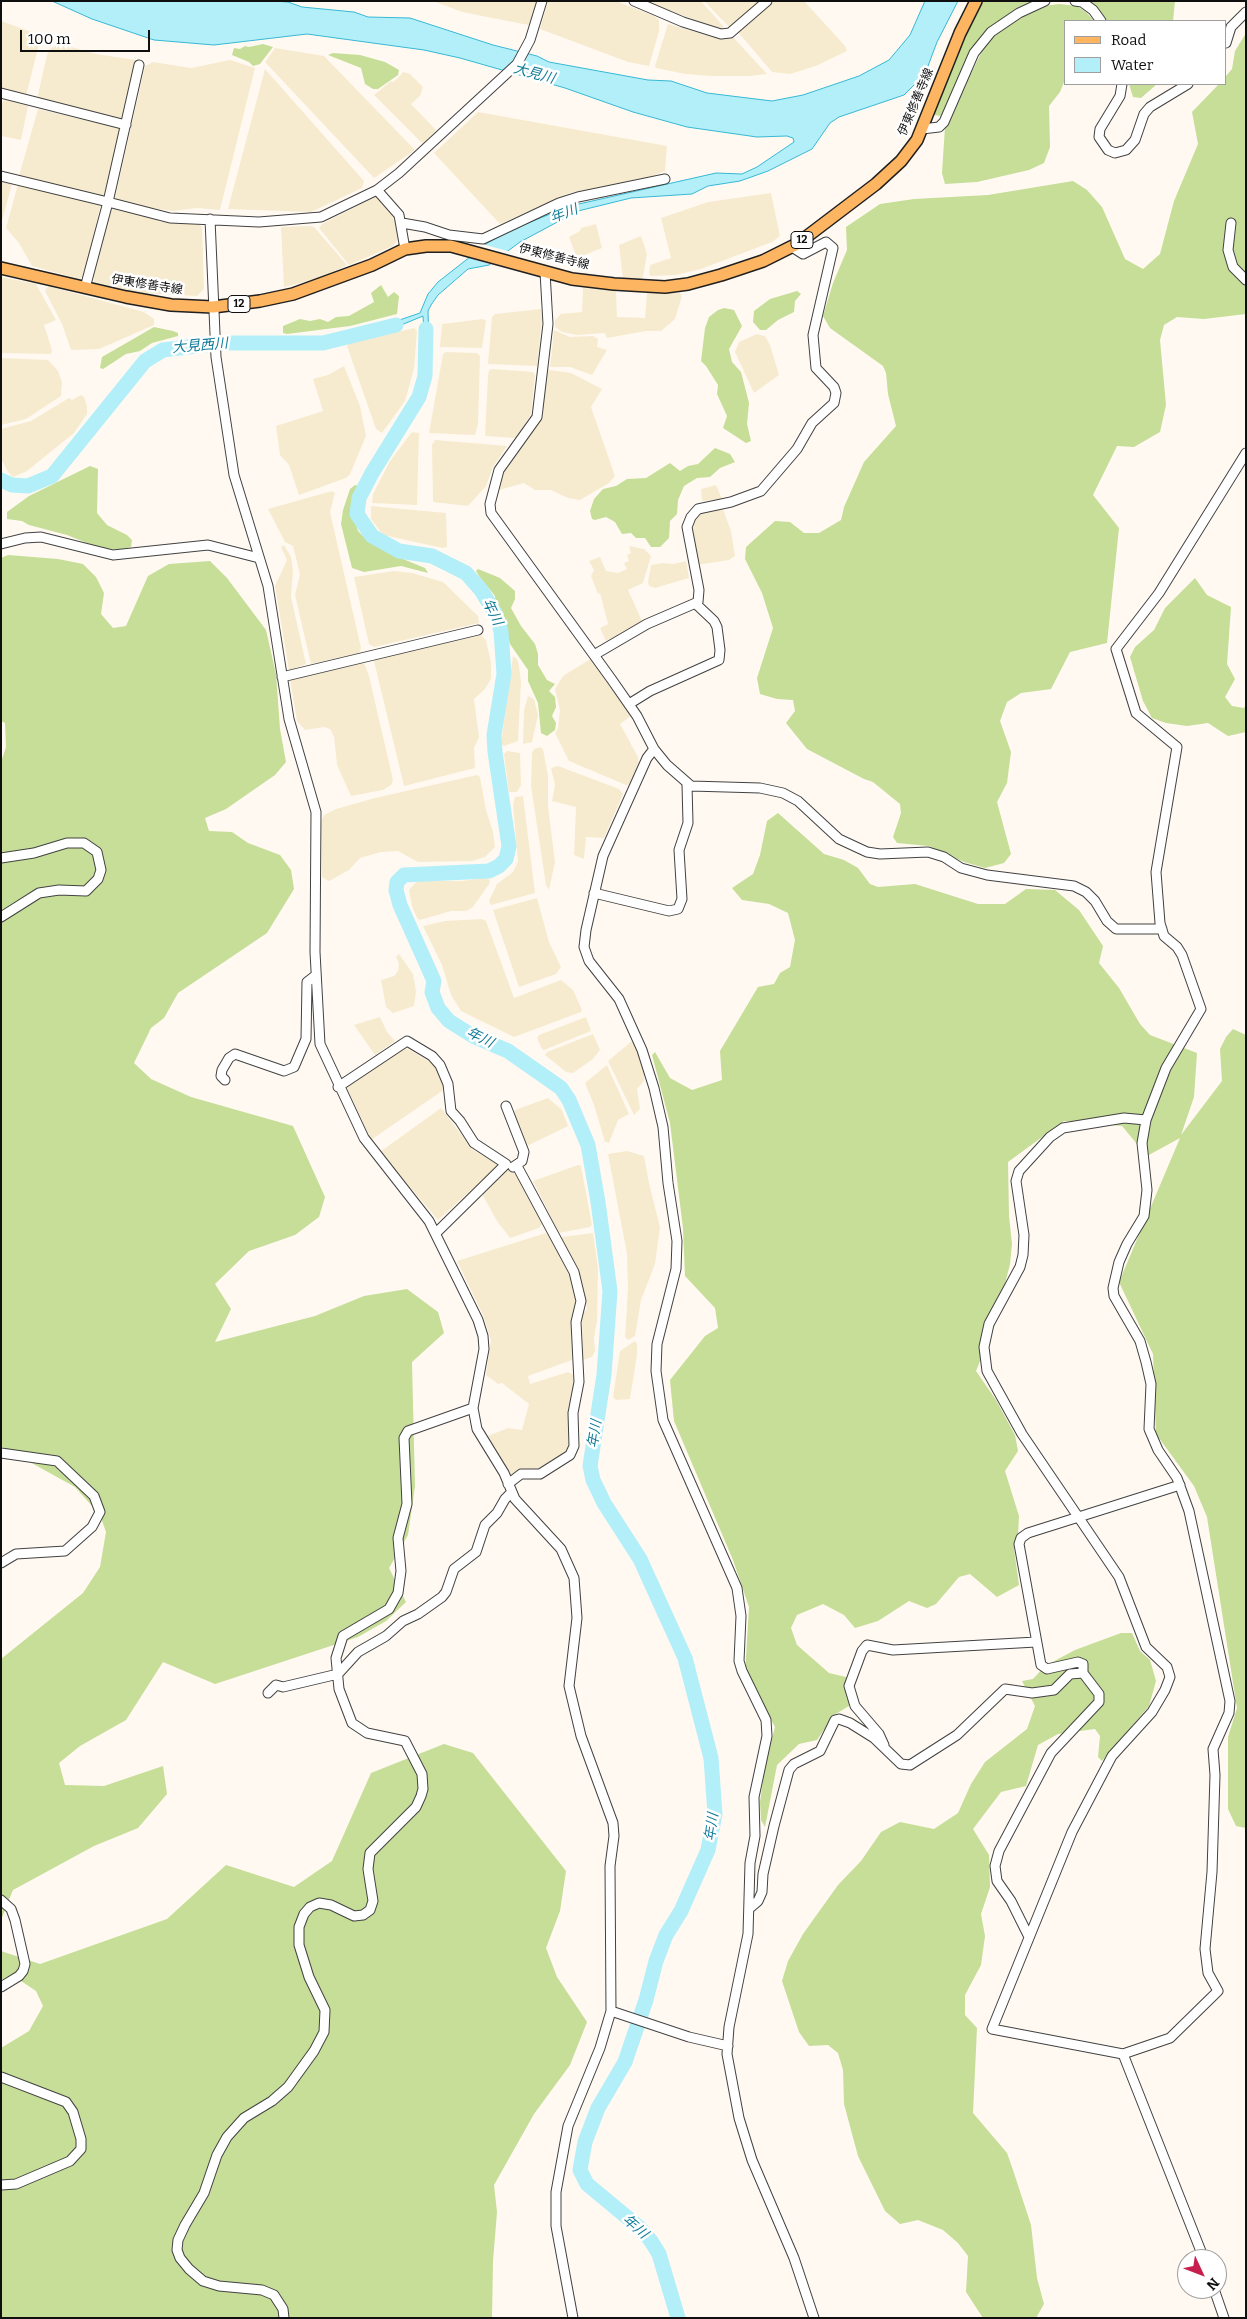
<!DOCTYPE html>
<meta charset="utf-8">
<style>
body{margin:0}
#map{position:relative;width:1247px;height:2319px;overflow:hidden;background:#fff9f1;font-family:Bitter,serif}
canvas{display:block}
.frame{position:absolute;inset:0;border:2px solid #0f0f0f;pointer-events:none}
.legend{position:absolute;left:1064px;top:20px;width:162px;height:65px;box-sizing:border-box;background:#fff;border:1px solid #9f9f9f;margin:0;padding:6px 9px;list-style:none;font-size:15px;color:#0f0f0f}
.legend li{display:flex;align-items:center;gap:10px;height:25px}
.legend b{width:25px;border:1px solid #9f9f9f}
.north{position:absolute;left:1177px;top:2249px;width:50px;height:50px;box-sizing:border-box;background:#fff;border:1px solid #9f9f9f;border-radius:50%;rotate:133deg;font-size:14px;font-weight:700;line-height:20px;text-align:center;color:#0f0f0f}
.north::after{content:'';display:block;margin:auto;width:18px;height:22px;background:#c71f4d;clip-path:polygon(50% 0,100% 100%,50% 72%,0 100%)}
.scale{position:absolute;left:20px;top:30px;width:130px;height:22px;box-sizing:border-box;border:2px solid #0f0f0f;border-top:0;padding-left:6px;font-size:15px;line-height:18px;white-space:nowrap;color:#0f0f0f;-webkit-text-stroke:4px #fff;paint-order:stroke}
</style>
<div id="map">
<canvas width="1247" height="2319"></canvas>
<div class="frame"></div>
<ul class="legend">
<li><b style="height:6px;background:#feb562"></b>Road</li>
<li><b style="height:14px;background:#b3eff9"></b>Water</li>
</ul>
<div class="north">N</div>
<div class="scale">100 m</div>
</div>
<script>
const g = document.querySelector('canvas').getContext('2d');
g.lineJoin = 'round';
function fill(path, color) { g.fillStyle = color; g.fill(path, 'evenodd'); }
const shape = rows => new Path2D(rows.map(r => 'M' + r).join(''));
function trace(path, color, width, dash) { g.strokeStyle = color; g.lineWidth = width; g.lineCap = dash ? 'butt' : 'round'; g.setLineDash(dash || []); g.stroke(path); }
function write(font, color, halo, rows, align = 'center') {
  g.font = font + ' Bitter,"Noto Sans JP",serif'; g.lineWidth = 5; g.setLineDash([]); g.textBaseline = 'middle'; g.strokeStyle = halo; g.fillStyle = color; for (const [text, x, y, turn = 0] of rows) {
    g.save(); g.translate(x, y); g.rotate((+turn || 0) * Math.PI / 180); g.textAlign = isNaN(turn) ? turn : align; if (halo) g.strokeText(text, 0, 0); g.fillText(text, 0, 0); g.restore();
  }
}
const farmland = shape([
 [433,1,536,1,536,3,530,25,528,25,462,12],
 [548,1,616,1,654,16,659,20,659,31,649,66,628,62,540,29],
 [644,1,701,1,724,27,721,29,716,28],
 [704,1,763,1,731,29],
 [773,1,804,1,845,46,847,51,816,66,790,74,772,72,738,32],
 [1,21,34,33,40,40,26,96,1,90],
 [668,24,716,38,734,38,767,74,751,76,712,76,685,74,656,68,655,66],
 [61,44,96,54,136,60,137,63,124,113,120,121,37,99,47,55,51,48],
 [275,48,324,56,415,150,374,178,265,62],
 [230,60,255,68,220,210,197,208,173,211,143,207,115,198,145,66,153,62,191,68],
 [265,69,364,181,362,188,311,212,228,209],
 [403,72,410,74,423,87,420,96,411,104,436,130,423,144,374,95,391,81,393,82,399,77],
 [5,99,28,106,21,140,1,136,1,105],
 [38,109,120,128,106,195,102,197,19,176],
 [478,112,667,146,665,171,647,178,570,193,500,224,434,153],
 [1,180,12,184,1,224],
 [18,184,101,203,84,275,79,279,32,266,19,243,6,228],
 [771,193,780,236,772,242,701,269,676,275,651,276,649,274,650,265,671,258,661,218,708,202],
 [377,196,396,217,398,239,393,246,349,265,319,228,322,224],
 [114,209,157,218,159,222,197,223,202,227,204,289,197,296,139,293,95,283,93,277,109,211],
 [596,224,602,248,577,258,569,237,580,231,581,228],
 [310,226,314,227,347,265,320,278,284,287,281,227],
 [641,236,647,254,643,277,641,279,623,279,619,245],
 [1,277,36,284,56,320,44,325,52,350,51,354,1,353],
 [48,286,144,312,154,319,154,325,99,349,71,350,62,324,45,291],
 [583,288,614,290,616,292,617,317,645,318,647,293,680,293,682,296,675,319,661,331,646,331,607,338,605,333,577,335,562,332,555,327,555,320,561,314,582,312],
 [541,309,542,318,537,366,488,364,492,317,495,314],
 [483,319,486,321,482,348,440,347,442,324],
 [414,328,417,331,414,369,405,401,382,433,376,429,347,346,350,343],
 [554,330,570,337,593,336,598,339,597,347,607,350,592,375,570,367,550,367],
 [757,334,765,336,770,345,779,375,754,393,735,352,739,342],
 [446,352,477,353,480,356,478,424,475,435,429,433,443,354],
 [1,358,48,360,58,371,62,382,61,396,26,419,1,425],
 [344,366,360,406,366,436,350,474,346,478,299,495,289,465,280,455,276,426,323,411,313,379,328,375],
 [492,369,533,372,535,375,531,414,516,438,485,436,488,376,489,370],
 [549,370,571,373,602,389,591,407,615,476,609,483,580,500,568,498,551,490,535,490,524,483,499,490,497,488,501,476,543,417,545,377],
 [81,395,84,397,87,406,87,414,74,433,27,471,13,477,8,472,1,458,1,429,31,421,69,398,72,400],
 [412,432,419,433,417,505,372,503,373,494,390,461],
 [435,440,507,446,493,467,486,486,468,506,433,502,432,445],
 [716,485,722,499,702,501,701,489],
 [332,491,335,493,330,512,361,648,359,653,311,664,295,595,300,574,293,546,285,542,268,509],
 [371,506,446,513,447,547,443,548,383,535,371,519],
 [723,509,731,531,735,556,729,560,697,565,690,523,697,514],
 [284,545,291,557,293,570,291,597,306,664,289,670,275,586,287,560,281,547],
 [629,546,644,549,651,556,643,583,628,590,642,621,606,641,600,628,608,624,600,593,598,594,591,576,594,570,589,561,600,557,606,571,618,573,627,569,624,563,629,561,627,555,631,553],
 [686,561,689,578,655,588,649,586,648,582,651,565,662,563,674,564],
 [394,571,412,573,443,582,478,616,479,623,374,647,369,644,354,577],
 [481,635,486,640,491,663,491,679,485,689,474,699,479,737,474,748,475,768,404,786,374,661,376,658],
 [513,656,517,659,519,666,521,682,518,741,504,746,501,743],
 [592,658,631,713,631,716,620,724,638,757,639,765,629,785,626,785,569,761,555,733,558,729,560,710,555,689,563,676],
 [361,662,365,665,369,676,393,780,391,785,383,790,351,796,337,765,334,736,330,729,324,727,305,730,297,721,290,679],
 [528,696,534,699,538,715,532,742,523,744,524,710],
 [540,747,543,749,548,776,548,806,555,862,549,890,546,885,531,786,532,753,534,749],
 [507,751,520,753,521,785,517,792,509,792,504,754],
 [558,766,619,789,623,794,604,838,586,837,584,859,574,855,576,807,552,801,555,785,551,768],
 [477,775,480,777,486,810,493,832,495,847,485,857,472,861,418,862,398,851,381,852,360,858,349,870,329,881,322,877,321,822,324,815,336,809,375,798],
 [523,796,535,893,491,905,489,901,497,884,513,872,518,862,513,805,515,797],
 [486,878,490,880,489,884,473,907,466,911,451,911,420,920,417,918,412,906,409,890,417,881,461,881],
 [537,898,549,942,561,967,556,974,519,987,493,910],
 [482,919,486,921,514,998,561,980,573,990,582,1010,581,1012,514,1037,461,1011,451,995,442,965,423,926,445,921],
 [399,954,413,974,416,991,414,1006,393,1013,386,1007,381,980,394,976,398,971,399,964,396,957],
 [380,1017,387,1032,395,1041,375,1055,354,1025],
 [586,1017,591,1031,544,1050,542,1049,537,1038,539,1035],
 [593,1034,600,1050,593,1059,573,1073,566,1072,545,1055,547,1052],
 [632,1041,641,1055,644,1070,644,1081,637,1089,640,1109,634,1115,608,1061],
 [403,1046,435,1065,445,1085,442,1091,371,1140,346,1086],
 [607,1065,629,1114,618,1120,609,1143,605,1142,594,1105,585,1083],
 [548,1098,562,1110,568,1126,527,1146,514,1113,515,1110],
 [441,1108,473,1150,499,1165,438,1220,380,1152],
 [627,1151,644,1156,649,1183,660,1227,655,1264,641,1300,635,1336,628,1340,625,1337,628,1288,627,1254,608,1154],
 [578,1165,581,1166,592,1225,590,1227,559,1233,533,1181],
 [508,1170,516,1175,542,1224,539,1228,510,1238,497,1221,482,1194],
 [546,1233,551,1239,567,1266,576,1302,574,1310,575,1346,572,1360,528,1376,530,1384,568,1372,574,1375,571,1441,568,1451,535,1470,523,1469,509,1475,488,1436,508,1428,522,1430,529,1404,502,1383,498,1384,486,1375,491,1340,483,1315,457,1261],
 [593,1233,598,1268,597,1321,594,1338,595,1351,592,1357,583,1360,582,1315,587,1309,585,1296,576,1269,561,1240,562,1237],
 [635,1341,637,1344,637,1355,630,1399,616,1400,613,1397,620,1351]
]);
const forest = shape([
 [982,1,1033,1,1017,8,984,32,973,47,941,116,934,115,970,23],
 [1088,1,1175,1,1173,21,1103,21],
 [1059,4,1077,6,1087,13,1094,21,1066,21,1066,77,1060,92,1049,106,1050,147,1044,163,1029,170,977,182,945,184,942,173,945,127,985,45,1000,31,1023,17,1044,6],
 [1246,33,1246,314,1204,319,1177,317,1164,325,1160,340,1166,405,1160,432,1134,447,1117,446,1093,495,1119,528,1107,643,1070,652,1051,689,1021,693,1007,702,1000,721,1011,752,1007,783,997,802,1011,854,1004,863,985,868,964,862,929,846,897,843,893,837,901,813,900,804,873,782,864,779,807,749,786,723,795,711,793,700,777,699,760,694,757,678,773,628,762,593,745,559,746,547,775,521,790,522,804,533,819,533,841,520,844,507,864,462,896,426,888,394,886,373,883,366,830,328,823,316,833,283,847,250,846,227,880,204,914,199,988,195,1073,181,1087,190,1102,207,1125,259,1143,269,1160,254,1174,201,1198,144,1192,112,1219,84,1226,84,1226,76,1232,69,1235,51],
 [263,44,273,47,260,64,253,66,249,62,232,55,234,48,240,49,245,46,249,47],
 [333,53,360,55,385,62,399,70,398,75,378,89,373,89,365,84,361,68,328,55],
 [1129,84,1157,84,1141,98,1133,97],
 [381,285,388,297,394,292,399,296,397,314,350,326,287,334,283,333,283,326,300,319,310,321,320,319,328,322,336,317,349,316,374,302,371,293],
 [797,291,801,294,795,301,794,312,778,320,766,330,760,330,753,322,754,311,770,299],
 [724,308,734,310,742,326,729,349,732,362,741,372,749,403,747,424,751,441,746,443,723,428,727,416,717,394,718,385,706,366,701,361,705,328,709,317,718,310],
 [154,327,173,331,178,333,178,336,152,343,140,351,126,354,103,369,100,368,102,357],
 [715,448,730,454,735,462,720,468,710,477,697,478,684,486,678,500,677,514,670,521,669,538,660,547,651,547,645,538,636,538,631,533,622,534,615,522,606,517,595,520,592,519,590,511,594,499,603,489,616,486,627,479,646,478,670,463,680,471,688,466,698,464],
 [90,466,98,469,97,513,107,525,127,535,132,540,131,547,119,550,97,547,67,535,29,525,22,521,7,519,7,512,29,496],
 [355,485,359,486,355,495,353,515,358,531,367,540,403,559,425,568,428,573,401,566,364,572,352,568,341,524,343,510,350,489],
 [8,555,58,559,83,564,96,577,104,593,101,614,113,628,126,626,148,576,169,564,210,561,227,578,266,630,276,674,280,729,286,762,275,775,226,809,205,818,209,831,232,832,248,843,280,855,291,870,294,889,267,933,178,993,164,1018,151,1028,134,1063,151,1079,191,1097,293,1126,325,1197,319,1217,295,1235,249,1251,215,1284,231,1309,215,1342,315,1316,364,1296,407,1289,438,1312,444,1333,412,1362,415,1486,408,1535,389,1568,406,1602,386,1621,358,1637,215,1684,163,1662,126,1720,80,1746,59,1763,65,1785,104,1786,163,1766,167,1794,138,1828,94,1846,13,1890,1,1920,1,1659,83,1593,100,1567,106,1532,100,1515,75,1487,1,1446,1,762,6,747,5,723,1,721,1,558],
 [478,569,500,578,515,591,515,599,511,608,521,626,535,644,538,654,538,665,547,680,555,684,549,691,555,697,556,707,552,716,556,723,555,730,547,736,541,733,538,703,528,681,528,670,510,644,502,617,496,606,495,596,479,576,476,571],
 [1195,578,1207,595,1231,607,1227,664,1235,679,1225,697,1232,706,1244,708,1246,705,1246,732,1228,736,1208,723,1187,726,1166,723,1152,718,1143,701,1130,657,1135,647,1154,630,1165,608],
 [778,813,824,854,844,860,858,868,870,884,878,887,915,884,978,904,1005,904,1026,889,1055,890,1079,910,1103,946,1099,963,1119,988,1140,1024,1150,1035,1197,1053,1194,1097,1181,1135,1222,1081,1220,1049,1226,1037,1233,1029,1246,1035,1246,1828,1236,1826,1228,1809,1228,1737,1237,1708,1207,1517,1194,1486,1156,1434,1153,1354,1119,1282,1180,1138,1147,1156,1122,1126,1064,1121,1008,1162,1009,1216,1012,1244,1010,1264,994,1327,976,1371,996,1400,1015,1435,1018,1451,1005,1471,1019,1516,1018,1535,1014,1549,1019,1585,997,1597,970,1574,959,1577,936,1604,927,1608,909,1601,878,1621,855,1628,844,1615,823,1604,797,1615,791,1628,797,1645,829,1673,846,1677,854,1684,849,1706,834,1715,817,1740,799,1744,777,1765,765,1827,761,1820,760,1802,765,1765,775,1727,745,1673,749,1607,733,1560,674,1421,670,1380,705,1336,718,1328,715,1308,685,1276,683,1228,670,1123,652,1055,655,1052,670,1078,692,1090,722,1080,720,1051,758,987,774,984,780,973,790,967,795,940,788,913,769,904,742,900,732,888,753,874,760,855,767,821],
 [1121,1633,1132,1633,1140,1651,1150,1660,1156,1681,1149,1706,1102,1761,1098,1757,1100,1736,1095,1729,1058,1734,1038,1745,1026,1786,1001,1792,973,1829,989,1855,990,1887,981,1914,985,1936,981,1965,965,1995,965,2015,977,2028,973,2113,1007,2153,1013,2170,1031,2225,1037,2278,1044,2304,1036,2318,983,2318,966,2292,968,2256,958,2243,943,2230,918,2220,900,2224,885,2211,858,2156,844,2104,843,2070,838,2053,828,2045,809,2046,799,2032,782,1981,788,1961,803,1934,838,1885,861,1861,881,1832,900,1822,934,1829,958,1813,971,1784,985,1762,1027,1729,1035,1706,1022,1681,1033,1679,1045,1666,1075,1650],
 [444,1744,473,1753,566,1871,560,1911,546,1948,557,1977,587,2022,570,2065,534,2114,494,2185,497,2212,493,2261,492,2318,1,2318,1,2048,29,2031,43,2006,36,1991,21,1981,1,1979,1,1951,40,1964,167,1919,226,1865,294,1887,332,1861,371,1773]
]);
const water = shape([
 [52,1,273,1,288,2,302,7,354,12,368,17,410,18,493,45,537,56,549,62,648,80,671,81,707,93,772,101,803,95,859,76,889,60,910,35,925,1,958,1,937,42,925,74,904,95,839,117,830,123,812,149,768,171,740,181,708,186,692,194,631,198,578,211,520,242,489,265,468,269,438,295,431,305,428,311,429,349,425,349,423,316,394,328,377,332,376,328,420,313,428,294,438,282,489,242,513,229,570,206,716,173,742,174,757,167,794,142,793,138,787,136,757,137,687,127,633,112,565,88,460,58,424,50,307,34,214,45,154,40,92,19,52,1]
]);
const pier = shape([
 [482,244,511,252,493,265,464,256]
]);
const river = shape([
 [426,329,425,376,419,397,372,473,359,498,357,514,372,536,399,551,432,556,466,573,481,590,495,613,501,631,504,674,494,735,495,752,509,846,506,859,499,866,489,871,404,875,397,882,396,890,400,905,434,981,432,992,438,1008,449,1021,473,1036,508,1051,561,1088,569,1100,588,1145,598,1202,610,1291,604,1375,590,1466,593,1480,604,1503,640,1559,685,1658,711,1758,715,1814,708,1850,681,1911,666,1935,656,1961,646,2000,625,2062,598,2108,585,2142,580,2170,587,2184,640,2228,651,2241,659,2254,678,2318],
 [1,480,12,485,28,486,52,476,145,361,163,350,220,343,323,343,396,325]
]);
const minor = shape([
 [634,1,683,22,721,34,730,33,767,1],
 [1075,1,1082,2,1093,10,1101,21],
 [1226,43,1231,27,1246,12],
 [1122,84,1120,96,1100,129,1099,137,1108,150,1115,153,1126,150,1135,140,1144,114,1150,107,1188,84],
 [1,93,126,125],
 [922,129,939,127,944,122,974,53,991,32,1019,13,1045,1],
 [1,176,108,202,139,65],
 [377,190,399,215,405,249],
 [210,219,216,357,234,475,268,586,289,719,316,812,315,952,320,1044,364,1138,429,1221,478,1320,483,1336,484,1349,473,1408,477,1429,504,1473,515,1499,561,1549,574,1578,577,1618,569,1686,581,1736,613,1823,614,1836,610,1866,611,2011,600,2048,568,2126,556,2192,556,2226,573,2318],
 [402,223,425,227,449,235,483,239,559,203,578,197,665,179],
 [1231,223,1228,250,1233,267,1246,280],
 [545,272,548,324,537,417,499,470,490,504,491,513,612,680,637,716,654,749,667,765,691,786,760,788,783,793,798,801,839,839,867,852,880,854,928,852,944,857,961,868,987,875,1074,886,1086,892,1095,901,1107,921,1116,929,1162,929],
 [85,288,108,202,170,218,259,222,321,217,377,190,399,173,517,64,530,40,542,1],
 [1,544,25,538,41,537,113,555,208,545,259,558],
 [594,655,647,624,698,602,699,590,687,527,691,517,698,509,731,502,761,491,797,449,812,423,834,403,836,393,834,387,816,368,813,335,833,248,826,242,803,254,792,247],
 [282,677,478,630],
 [629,704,650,691,719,660,720,650,717,627,714,621,696,604],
 [654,749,647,758,603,856,586,930,584,947,589,961,619,999,642,1050,654,1088,663,1127,668,1183,677,1241,676,1269,657,1344,656,1371,663,1420,737,1588,741,1616,739,1661,742,1671,766,1720,767,1736,754,1797,755,1836,750,1863,748,1934,729,2027,727,2054,739,2118,752,2160,794,2258,814,2318],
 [1,858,34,853,67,843,84,843,97,852,101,870,98,879,86,891,59,890,39,893,1,917],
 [594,893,669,911,678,909,682,899,679,850,688,823,687,785],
 [225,1080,221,1076,222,1070,229,1058,235,1054,284,1071,294,1067,306,1039,307,982,316,975],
 [338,1087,407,1041,432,1056,440,1065,448,1084,451,1111,460,1121,474,1143,506,1164,436,1233],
 [506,1106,524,1152,522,1161,513,1167],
 [1146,1120,1124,1118,1063,1128,1050,1137,1019,1171,1016,1181,1024,1235,1023,1255,1020,1267,989,1324,984,1347,987,1371,1022,1434,1119,1577,1146,1647,1167,1667,1170,1677,1165,1690,1152,1712,1112,1756,1072,1832,992,2029,1123,2054,1170,2038,1218,1991,1208,1973,1205,1949,1212,1872,1215,1775,1213,1749,1229,1713,1230,1701,1189,1511,1177,1478,1158,1450,1149,1429,1151,1384,1146,1362,1140,1341,1114,1296,1113,1288,1119,1262,1127,1244,1144,1216,1147,1190,1142,1143,1146,1120,1166,1068,1201,1009,1182,955,1177,947,1164,936,1160,923,1156,872,1177,747,1136,713,1116,649,1159,593,1246,453],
 [1,1453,57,1461,94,1496,100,1512,92,1527,65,1551,16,1554,1,1563],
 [508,1484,521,1474,540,1474,570,1455,574,1446,573,1413,579,1382,576,1322,581,1301,574,1272,517,1166],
 [1083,1673,1083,1664,1078,1662,1047,1669,1041,1665,1019,1544,1021,1538,1028,1533,1180,1485],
 [268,1693,276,1685,283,1687,338,1674,358,1652,386,1636,403,1621,418,1614,442,1597,446,1592,454,1569,476,1552,485,1525,497,1513,505,1499,512,1492],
 [884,1745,879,1734,855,1706,849,1686,862,1651,867,1645,893,1650,1036,1642],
 [1,1900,11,1909,15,1920,25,1964,23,1971,19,1976,1,1987],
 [751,1907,758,1901,762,1892,763,1874,774,1826,789,1770,794,1764,820,1751,835,1720,839,1719,850,1723,874,1738,901,1764,910,1765,957,1735,1005,1689,1032,1693,1054,1690,1070,1674,1083,1673,1099,1694,1099,1702,1051,1753,999,1851,995,1866,997,1881,1011,1901,1029,1937],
 [611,2011,689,2037,728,2046],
 [1123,2054,1204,2259],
 [1,2077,66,2102,73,2112,81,2139,81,2149,70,2161,16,2184,1,2185],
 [1214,2289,1224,2318],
 [284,2318,283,2309,274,2295,262,2290,219,2286,203,2281,189,2269,180,2258,177,2250,178,2240,185,2225,204,2193,217,2155,227,2137,244,2118,272,2101,288,2087,314,2051,324,2032,325,2010,309,1977,299,1945,299,1927,304,1914,310,1907,319,1903,331,1905,354,1916,363,1915,370,1910,373,1901,368,1869,370,1853,416,1807,421,1796,423,1789,422,1774,405,1741,367,1733,352,1723,339,1689,336,1658,343,1636,389,1609,398,1593,401,1571,398,1538,407,1504,404,1438,408,1431,473,1408]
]);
const major = shape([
 [1,268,126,297,171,305,213,307,260,301,293,294,372,265,405,249,426,246,451,246,572,279,614,284,665,287,688,284,721,275,763,261,797,244,876,184,901,161,917,140,960,33,976,1]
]);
const shields = [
 [802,240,22],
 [239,304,22]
];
const shieldNames = [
 ["12",802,240],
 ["12",239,304]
];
const streetNames = [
 ["伊東修善寺線",916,102,-67],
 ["伊東修善寺線",554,257,14],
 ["伊東修善寺線",147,285,9]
];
const waterNames = [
 ["大見川",534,74,15],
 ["年川",564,214,-21],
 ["大見西川",200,346,-5],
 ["年川",492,612,64],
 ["年川",480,1038,26],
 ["年川",595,1434,-81],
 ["年川",712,1827,-82],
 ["年川",635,2227,41]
];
fill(farmland, '#f7ebcf');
fill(forest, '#c6de97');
fill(water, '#b3eff9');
trace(water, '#36b8d4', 1);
fill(pier, '#fff9f1');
trace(river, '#b3eff9', 15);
trace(minor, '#424242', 11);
trace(major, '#202020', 14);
trace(minor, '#fff', 9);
trace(major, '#feb562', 11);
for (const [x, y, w] of shields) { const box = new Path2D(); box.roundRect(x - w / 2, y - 8.5, w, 17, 4); g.fillStyle = '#fff'; g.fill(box); trace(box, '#0f0f0f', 1); }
write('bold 11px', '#0f0f0f', null, shieldNames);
write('12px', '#0f0f0f', '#fff', streetNames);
write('italic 14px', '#117c99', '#fff', waterNames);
</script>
